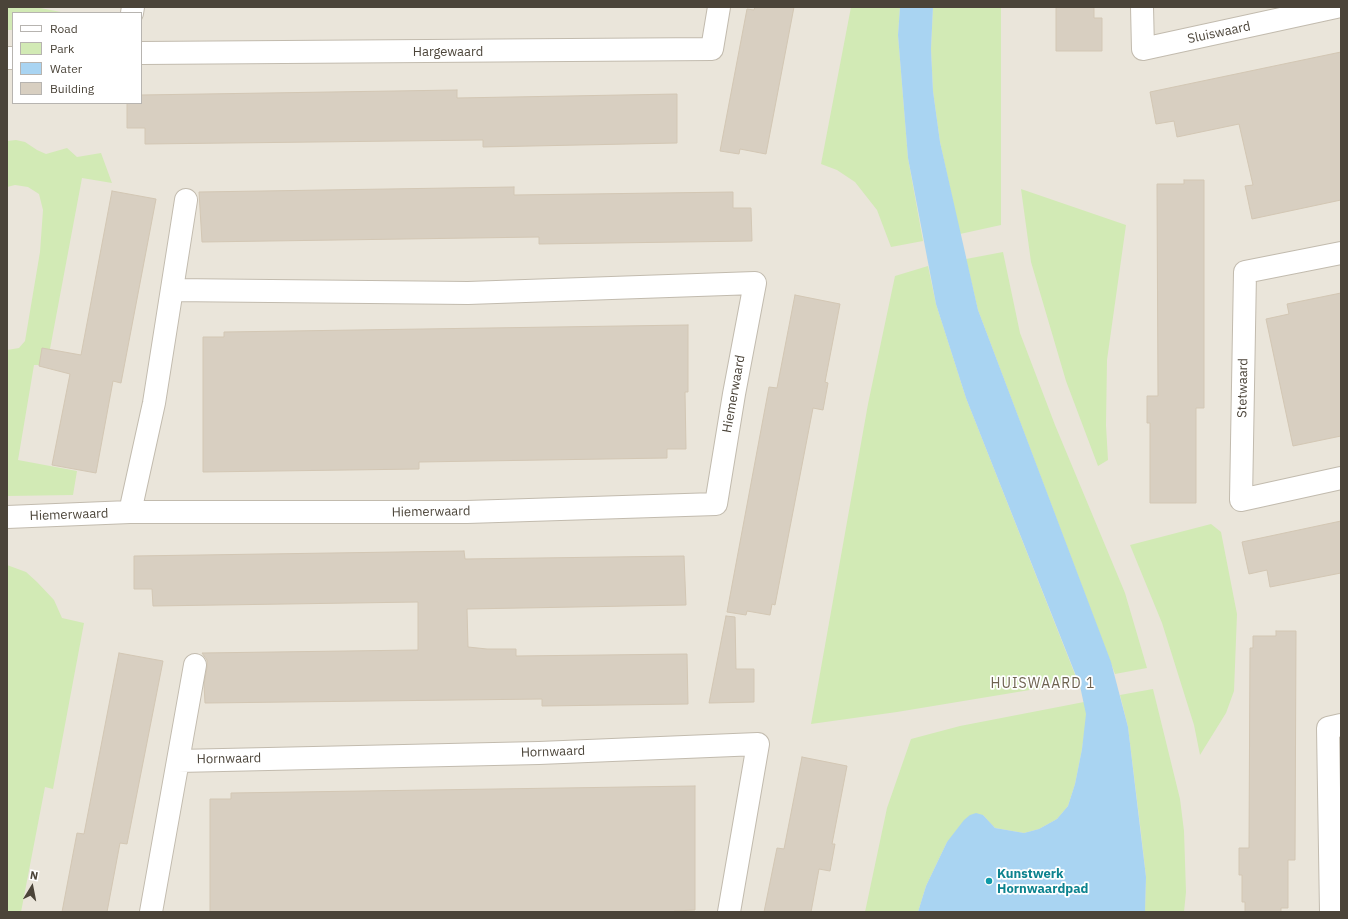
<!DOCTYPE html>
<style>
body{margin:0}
#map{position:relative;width:1348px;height:919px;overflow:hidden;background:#f6f3ec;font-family:"IBM Plex Sans",sans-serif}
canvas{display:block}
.frame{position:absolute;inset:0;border:8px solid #4b4439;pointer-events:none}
.legend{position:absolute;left:12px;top:12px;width:130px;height:92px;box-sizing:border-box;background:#fff;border:1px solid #b7b4b0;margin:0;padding:5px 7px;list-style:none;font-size:12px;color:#4b4439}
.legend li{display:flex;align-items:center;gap:8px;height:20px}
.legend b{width:20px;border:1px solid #b7b4b0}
.north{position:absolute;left:12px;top:867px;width:40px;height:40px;-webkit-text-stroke:3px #fff;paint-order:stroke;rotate:10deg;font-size:11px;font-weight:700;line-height:16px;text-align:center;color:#4b4439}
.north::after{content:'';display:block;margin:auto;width:14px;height:18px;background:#4b4439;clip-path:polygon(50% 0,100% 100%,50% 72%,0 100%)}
</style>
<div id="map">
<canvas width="1348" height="919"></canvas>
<div class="frame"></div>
<ul class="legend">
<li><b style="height:5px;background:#fff"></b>Road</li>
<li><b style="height:11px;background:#d2eab5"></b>Park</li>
<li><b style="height:11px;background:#a9d4f2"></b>Water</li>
<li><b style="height:11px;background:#d8cfc1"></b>Building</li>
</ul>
<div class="north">N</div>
</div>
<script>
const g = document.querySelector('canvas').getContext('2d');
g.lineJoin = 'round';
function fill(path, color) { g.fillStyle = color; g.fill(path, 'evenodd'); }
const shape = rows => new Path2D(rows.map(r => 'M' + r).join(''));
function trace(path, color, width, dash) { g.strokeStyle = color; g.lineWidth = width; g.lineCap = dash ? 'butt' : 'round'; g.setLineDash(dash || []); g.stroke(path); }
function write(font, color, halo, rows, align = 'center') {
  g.font = font + ' "IBM Plex Sans",sans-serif'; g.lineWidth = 3.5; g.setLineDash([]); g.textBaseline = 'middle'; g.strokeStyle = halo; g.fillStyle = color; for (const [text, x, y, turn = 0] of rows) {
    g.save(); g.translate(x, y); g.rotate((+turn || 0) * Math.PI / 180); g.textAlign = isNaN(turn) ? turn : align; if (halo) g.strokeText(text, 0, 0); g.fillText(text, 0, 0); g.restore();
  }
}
const residential = shape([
 [7,7,1341,7,1341,912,7,912],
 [13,13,141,13,141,103,13,103]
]);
const green = shape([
 [7,7,35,7,66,13,13,13,13,30,7,30],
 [851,7,900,7,898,35,908,158,923,241,891,247,877,210,855,182,837,170,821,164],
 [933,7,1001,7,1001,225,960,234,940,142,933,91,931,49],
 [16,140,25,142,37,150,46,154,67,148,77,157,101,153,112,183,82,178,47,365,34,365,18,460,77,471,73,495,7,496,7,350,19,348,25,341,40,252,43,210,39,194,28,187,15,185,7,187,7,141],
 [1021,189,1126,225,1107,360,1106,425,1108,460,1098,466,1066,381,1031,262],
 [1003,252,1020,333,1055,425,1125,593,1147,668,1115,674,978,310,966,259],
 [928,266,936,304,966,398,1078,682,897,712,811,724,868,404,895,276],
 [1211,524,1221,532,1237,614,1234,691,1226,713,1200,755,1194,725,1162,623,1130,545],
 [7,565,26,572,37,582,54,600,62,618,84,623,53,789,45,787,21,912,7,912],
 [1153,689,1180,799,1184,831,1186,892,1184,912,1145,912,1146,877,1141,833,1128,727,1120,695],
 [1084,702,1087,714,1082,749,1075,784,1068,806,1057,819,1039,829,1024,833,995,828,983,815,947,842,926,886,918,912,865,912,887,808,911,739,960,726]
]);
const water = shape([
 [900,7,933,7,931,49,933,91,940,142,978,310,1111,662,1128,727,1146,877,1145,912,918,912,926,886,947,842,964,820,970,815,976,813,983,815,995,828,1024,833,1039,829,1057,819,1068,806,1075,784,1082,749,1086,714,1080,686,966,398,936,304,908,158,898,35]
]);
const building = shape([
 [755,7,794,7,766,154,740,149,739,154,720,151,747,9,754,10,755,7],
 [1059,7,1094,7,1094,18,1102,18,1102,51,1056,51,1056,8,1059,7],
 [1341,52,1341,200,1252,219,1245,186,1253,185,1239,124,1177,137,1174,121,1156,124,1150,92,1341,52],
 [457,90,457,98,677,94,677,143,483,147,483,140,145,144,145,128,127,128,127,103,141,103,141,95,457,90],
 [1184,180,1204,180,1204,408,1196,408,1196,503,1150,503,1150,423,1147,423,1147,396,1158,396,1157,184,1184,184,1184,180],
 [514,187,514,195,733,192,733,208,751,208,752,241,539,244,539,237,202,242,199,192,514,187],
 [112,191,156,199,121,383,113,381,96,473,52,465,70,374,39,366,42,348,81,355,112,191],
 [1341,293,1341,436,1293,446,1266,319,1289,314,1287,304,1341,293],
 [795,295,840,304,825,382,828,383,823,410,813,408,775,605,772,604,770,615,747,611,746,615,727,612,769,387,777,388,795,295],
 [688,325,688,392,685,392,686,449,667,449,667,458,419,462,419,469,203,472,203,337,224,337,224,332,688,325],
 [1341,521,1341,573,1270,587,1267,570,1249,574,1242,542,1341,521],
 [464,551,465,559,684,556,686,605,467,609,468,647,487,649,516,649,516,656,687,654,688,704,542,706,542,699,205,703,204,684,207,667,207,660,202,653,418,650,418,602,153,606,152,589,134,589,134,556,464,551],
 [726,616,735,617,736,669,754,669,754,702,709,703,726,616],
 [1276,631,1296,631,1295,860,1288,860,1288,908,1281,908,1281,912,1245,912,1245,902,1242,902,1242,875,1239,875,1239,848,1249,848,1250,648,1253,648,1253,636,1276,636,1276,631],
 [119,653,163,661,127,844,120,843,107,912,62,912,77,833,84,834,119,653],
 [802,757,847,766,832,844,835,844,830,871,819,869,811,912,764,912,777,848,784,849,802,757],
 [695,786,695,910,674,911,674,912,210,912,210,799,231,799,231,793,695,786]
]);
const minor = shape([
 [1142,7,1143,49,1336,7],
 [132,13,133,7],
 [141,53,712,49,719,7],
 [7,58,13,58],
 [1341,253,1245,272,1241,500,1341,478],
 [130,512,154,403,186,200],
 [7,517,130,512,467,512,716,504,734,394,755,283,468,293,172,290],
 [178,761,539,753,758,744,729,912],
 [151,912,195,665],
 [1331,912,1328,728,1341,725]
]);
const markers = [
 [989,881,4,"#0f9aa8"]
];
const streetNames = [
 ["Sluiswaard",1219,33,-12],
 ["Hargewaard",448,52],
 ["Stetwaard",1243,388,-89],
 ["Hiemerwaard",734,394,-80],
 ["Hiemerwaard",431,512,-1],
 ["Hiemerwaard",69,515,-2],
 ["Hornwaard",553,752,-2],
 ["Hornwaard",229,759,-1]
];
const cultureNames = [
 ["Kunstwerk",997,874],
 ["Hornwaardpad",997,889]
];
const neighbourhoodNames = [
 ["HUISWAARD 1",1043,684]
];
fill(residential, '#eae5da');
fill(green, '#d2eab5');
fill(water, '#a9d4f2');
fill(building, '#d8cfc1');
trace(building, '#d3c7b4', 1);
trace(minor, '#c2bbae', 24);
trace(minor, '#fff', 22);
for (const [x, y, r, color] of markers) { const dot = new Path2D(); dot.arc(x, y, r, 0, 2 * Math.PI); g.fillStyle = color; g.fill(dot); trace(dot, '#fff', 1.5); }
write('13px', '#4b4439', '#fff', streetNames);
write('bold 13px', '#0d838f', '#fff', cultureNames, 'left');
g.letterSpacing = '1px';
write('14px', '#6e6250', '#fff', neighbourhoodNames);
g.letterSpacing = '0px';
</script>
